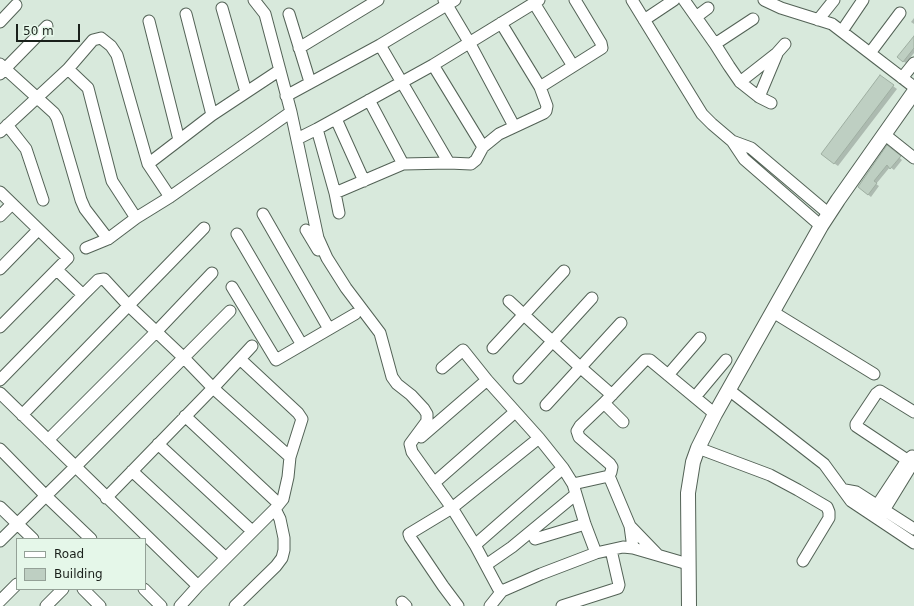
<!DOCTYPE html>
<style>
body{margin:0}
#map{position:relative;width:914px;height:606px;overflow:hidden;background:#d8e9dc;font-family:"DejaVu Sans",sans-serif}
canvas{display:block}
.legend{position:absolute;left:16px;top:538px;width:130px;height:52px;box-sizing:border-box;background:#e5f7e9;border:1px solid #94a197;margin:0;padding:5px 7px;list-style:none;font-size:12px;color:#1a201b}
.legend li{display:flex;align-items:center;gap:8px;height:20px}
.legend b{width:20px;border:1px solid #94a197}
.scale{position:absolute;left:16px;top:24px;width:64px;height:18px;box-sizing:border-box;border:2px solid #1a201b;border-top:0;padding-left:5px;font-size:12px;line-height:14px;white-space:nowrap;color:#1a201b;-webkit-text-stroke:3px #e5f7e9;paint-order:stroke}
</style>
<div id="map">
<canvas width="914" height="606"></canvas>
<ul class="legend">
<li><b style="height:5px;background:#fff"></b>Road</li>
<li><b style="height:11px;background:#becfc2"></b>Building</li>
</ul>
<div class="scale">50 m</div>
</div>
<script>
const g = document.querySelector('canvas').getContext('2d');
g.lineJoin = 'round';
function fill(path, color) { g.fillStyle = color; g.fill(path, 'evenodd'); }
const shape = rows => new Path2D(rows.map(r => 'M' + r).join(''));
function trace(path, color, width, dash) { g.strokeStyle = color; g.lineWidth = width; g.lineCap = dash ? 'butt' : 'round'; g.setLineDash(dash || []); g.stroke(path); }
const shadow = shape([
 [914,18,914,24,911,22],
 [914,37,914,53,906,63,901,60],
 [881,77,897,89,838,166,825,157],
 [887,147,902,160,894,170,890,167,876,184,879,186,871,197,861,189]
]);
const building = shape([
 [914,36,914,48,903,62,897,57,914,36],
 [880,75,894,85,834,164,821,154,880,75],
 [887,145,901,156,890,169,887,165,874,181,877,183,868,195,858,187,887,145]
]);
const minor = shape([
 [254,0,265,14,291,112,318,238,327,258,346,288,380,333,392,377,397,384,411,395,424,409,427,414,427,421,410,444,412,452,452,508,475,545,498,588,502,591,541,574,596,553,623,547,633,548,688,564],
 [444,0,469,42,514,126],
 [632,0,702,114,712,124,732,141,751,148,829,214],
 [684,0,715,44,729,66,740,82,759,97,771,103],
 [764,0,781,8,832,24,914,87],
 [534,3,573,66],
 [222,8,246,92],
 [186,14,212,115],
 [289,14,310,82],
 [696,17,708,8],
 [644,20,674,0],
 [818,20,834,0],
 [149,21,179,140],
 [0,22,16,5],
 [842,31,863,0],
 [715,44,753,19],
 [380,45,449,163],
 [299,48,378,0],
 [870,53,900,13],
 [0,64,54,113,57,118,81,200,85,209,108,239],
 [433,65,483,147],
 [68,69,88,88,112,181,136,218],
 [0,74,47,26],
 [902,78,914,63],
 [740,82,777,53,785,44],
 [540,87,602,48,601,43,575,0],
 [286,96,380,45,455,0],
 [759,97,777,54],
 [369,100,403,164],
 [336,119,364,181],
 [7,125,26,149,43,200],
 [317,129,335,193,339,213],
 [0,132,68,69,93,40,101,38,111,46,117,55,148,164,170,197],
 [884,134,914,158],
 [297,139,317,129,433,65,539,0],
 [732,141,744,159,821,226],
 [148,164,212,115,280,70],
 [0,192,68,258,0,327],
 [335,193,403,164,449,163,471,164,476,160,483,147,499,134,544,113,546,111,547,106,540,87,501,23],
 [263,214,329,329],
 [0,216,12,204],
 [306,230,318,250],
 [237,234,302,345],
 [86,248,108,239,136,218,170,197,291,112],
 [0,269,38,230],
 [57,270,83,295],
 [232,287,276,360,355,314],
 [509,301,580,367,612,395],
 [773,312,874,374],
 [493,348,564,271],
 [442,368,463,350,487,380,539,438,563,468,573,484,585,524,596,553],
 [668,375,700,338],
 [519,378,592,298],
 [0,380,83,295,98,280,104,279,128,305,184,358,213,388,290,457],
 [729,390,824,464,851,501,914,543],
 [0,393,198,586],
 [695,397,726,360],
 [604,403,623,422],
 [546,405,621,323],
 [22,415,204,228],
 [185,416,279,504],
 [421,437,487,380],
 [48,440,156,332,212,273],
 [158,444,252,531],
 [698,448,770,475,798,490,827,507,829,512,829,518,803,561],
 [0,449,46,496,91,539],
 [913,464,856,426,856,424,876,394,880,391,914,412],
 [132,471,226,558],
 [609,476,630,526,633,548],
 [434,483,515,412],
 [573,484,609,476,611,472,612,467,610,464,579,437,577,431,580,426,604,403,645,360,650,360,715,414],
 [845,490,856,492,914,529],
 [106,498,213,388,252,346],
 [0,507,33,539],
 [874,510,907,460,912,456],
 [881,515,913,463],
 [630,526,657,554],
 [535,539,585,524],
 [0,541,75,467,230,311],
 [475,545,563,468],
 [486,565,512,547,575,495],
 [83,589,100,606],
 [144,589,161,606],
 [0,601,17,584],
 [402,602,406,606],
 [46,606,63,589],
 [180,606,198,586,275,509],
 [235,606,276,566,282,558,284,550,284,538,280,519,275,509,283,499,288,477,290,457,302,419,298,413,240,359],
 [458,606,443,586,410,537,409,534,452,508,539,438],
 [490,606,502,591],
 [562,606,618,588,619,585,611,550]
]);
const major = shape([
 [689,606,688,493,693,462,698,448,715,414,821,226,838,200,914,92]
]);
fill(shadow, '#0003');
fill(building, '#becfc2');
trace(building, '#9eaea1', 1);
trace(minor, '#536256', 13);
trace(major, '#536256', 16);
trace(minor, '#fff', 11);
trace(major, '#fff', 14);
</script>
